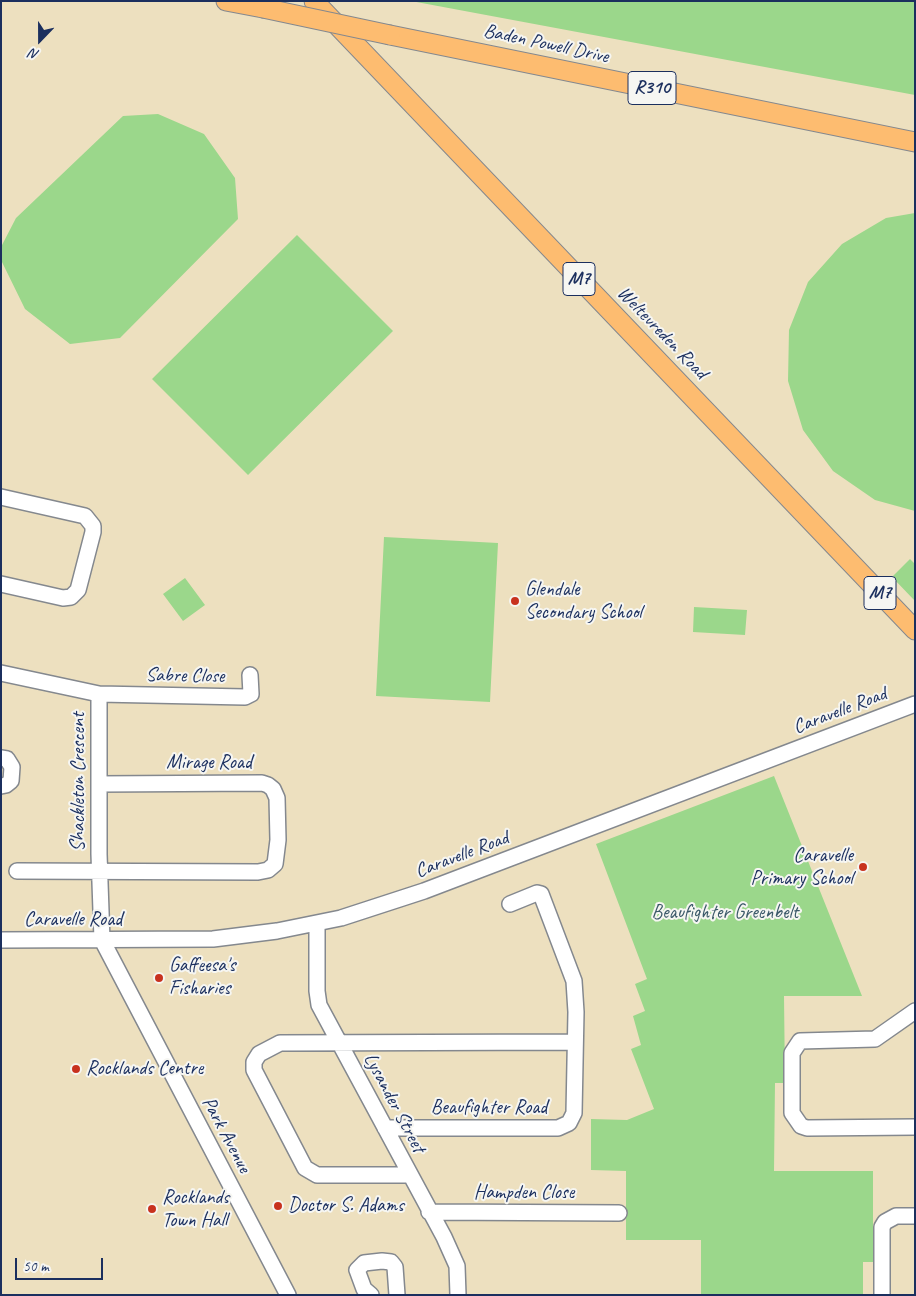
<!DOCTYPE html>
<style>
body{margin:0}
#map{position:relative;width:916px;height:1296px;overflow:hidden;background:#ede0bf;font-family:Caveat,sans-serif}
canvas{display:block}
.frame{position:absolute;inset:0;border:2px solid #1b2f5e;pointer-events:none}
.north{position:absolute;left:15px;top:15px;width:50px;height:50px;-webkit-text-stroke:4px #f6f6f2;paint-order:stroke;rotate:202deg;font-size:14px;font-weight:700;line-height:20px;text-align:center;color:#1b2f5e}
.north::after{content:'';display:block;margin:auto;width:18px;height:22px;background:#1b2f5e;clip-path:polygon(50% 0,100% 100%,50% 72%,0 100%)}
.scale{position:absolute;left:15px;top:1258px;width:88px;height:22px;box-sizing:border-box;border:2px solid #1b2f5e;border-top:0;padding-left:6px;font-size:15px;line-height:18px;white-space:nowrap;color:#1b2f5e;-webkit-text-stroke:4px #f6f6f2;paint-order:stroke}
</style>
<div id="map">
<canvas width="916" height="1296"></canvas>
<div class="frame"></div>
<div class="north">N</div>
<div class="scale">50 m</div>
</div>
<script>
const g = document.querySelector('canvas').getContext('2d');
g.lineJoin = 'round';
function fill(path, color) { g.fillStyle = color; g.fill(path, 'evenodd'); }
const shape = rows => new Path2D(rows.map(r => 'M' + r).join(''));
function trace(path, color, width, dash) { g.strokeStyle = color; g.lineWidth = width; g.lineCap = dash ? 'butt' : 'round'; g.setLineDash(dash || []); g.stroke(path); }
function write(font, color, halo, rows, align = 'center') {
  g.font = font + ' Caveat,sans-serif'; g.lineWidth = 4; g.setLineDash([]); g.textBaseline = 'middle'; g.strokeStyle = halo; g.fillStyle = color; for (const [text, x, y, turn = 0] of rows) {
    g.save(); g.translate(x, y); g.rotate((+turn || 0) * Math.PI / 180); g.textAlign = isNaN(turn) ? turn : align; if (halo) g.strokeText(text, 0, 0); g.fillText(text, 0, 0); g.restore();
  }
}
const green = shape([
 [411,1,915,1,915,95],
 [158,114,204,134,235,178,238,219,120,338,70,344,25,309,1,260,1,247,16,218,123,116],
 [915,213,915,511,875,500,833,471,803,430,788,381,789,330,808,282,842,244,886,218],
 [297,235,393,331,248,475,152,379],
 [384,537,498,543,490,702,376,696],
 [910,559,915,564,915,601,892,577],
 [185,578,205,605,183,621,163,594],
 [694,607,747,610,745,635,693,632],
 [774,776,862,996,784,996,785,1083,775,1083,774,1171,873,1171,873,1262,863,1262,863,1295,701,1295,701,1240,626,1240,626,1171,591,1170,591,1119,627,1120,654,1109,631,1049,641,1045,633,1016,645,1011,635,984,647,979,596,844]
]);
const minor = shape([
 [1,497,85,516,93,526,93,532,78,590,71,597,63,598,1,584],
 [1,673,99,694,245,697,251,694,250,675],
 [99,694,99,854,102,940,288,1295],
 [1,758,7,759,12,767,11,781,6,785,1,786],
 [17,871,258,872,268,870,275,864,278,840,277,798,273,789,268,785,262,783,99,784],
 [317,924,317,991,319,1005,444,1237,457,1266,458,1295],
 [1,940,213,939,277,931,341,918,424,891,915,704],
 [915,1011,875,1039,800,1041,792,1053,792,1113,801,1126,807,1128,915,1127],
 [385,1128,558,1128,569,1123,574,1113,576,1012,574,981,541,894,537,893,510,904],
 [410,1175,317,1175,305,1168,254,1070,254,1062,259,1054,280,1043,574,1042],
 [429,1212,619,1213],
 [371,1295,364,1289,357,1270,364,1263,382,1261,391,1262,395,1267,397,1295],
 [882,1295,882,1227,885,1222,896,1216,915,1216]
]);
const major = shape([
 [226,1,263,8],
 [314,1,915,630],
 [390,35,915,142]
]);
const majorBridge = shape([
 [263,8,390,35]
]);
const markers = [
 [515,601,5,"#c8321e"],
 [863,867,5,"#c8321e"],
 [159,978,5,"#c8321e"],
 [76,1069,5,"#c8321e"],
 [278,1206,5,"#c8321e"],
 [152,1209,5,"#c8321e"]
];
const shields = [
 [652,88,48],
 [579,279,32],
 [880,593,32]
];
const shieldNames = [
 ["R310",652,88],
 ["M7",579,279],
 ["M7",880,593]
];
const streetNames = [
 ["Baden Powell Drive",546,44,12],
 ["Weltevreden Road",662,333,46],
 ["Sabre Close",185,676,1],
 ["Caravelle Road",840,711,-21],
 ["Mirage Road",209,763],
 ["Shackleton Crescent",79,782,-90],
 ["Caravelle Road",462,855,-21],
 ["Caravelle Road",73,920],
 ["Lysander Street",394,1103,62],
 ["Beaufighter Road",489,1108],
 ["Park Avenue",226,1135,62],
 ["Hampden Close",524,1193]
];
const poiNames = [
 ["Glendale",525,590],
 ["Secondary School",525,613],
 ["Caravelle",853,856,"right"],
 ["Primary School",853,879,"right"],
 ["Gaffeesa's",169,966],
 ["Fisharies",169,989],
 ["Rocklands Centre",86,1069],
 ["Rocklands",162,1198],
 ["Town Hall",162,1221],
 ["Doctor S. Adams",288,1206]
];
const parkNames = [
 ["Beaufighter Greenbelt",725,913]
];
fill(green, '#9bd78b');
trace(minor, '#84888e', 18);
trace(major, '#84888e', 21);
trace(minor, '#fff', 15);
trace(major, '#fdbc70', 19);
trace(majorBridge, '#84888e', 21, []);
trace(majorBridge, '#fdbc70', 19);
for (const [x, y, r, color] of markers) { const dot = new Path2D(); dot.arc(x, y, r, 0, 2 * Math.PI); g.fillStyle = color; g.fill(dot); trace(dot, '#f6f6f2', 2); }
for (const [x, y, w] of shields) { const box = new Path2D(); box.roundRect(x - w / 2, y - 16.5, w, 33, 4); g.fillStyle = '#f6f6f2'; g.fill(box); trace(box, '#1b2f5e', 1); }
write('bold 19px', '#1b2f5e', null, shieldNames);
write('20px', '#1b2f5e', '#f6f6f2', streetNames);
write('20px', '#1b2f5e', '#f6f6f2', poiNames, 'left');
write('20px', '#3b5969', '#f6f6f2', parkNames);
</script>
